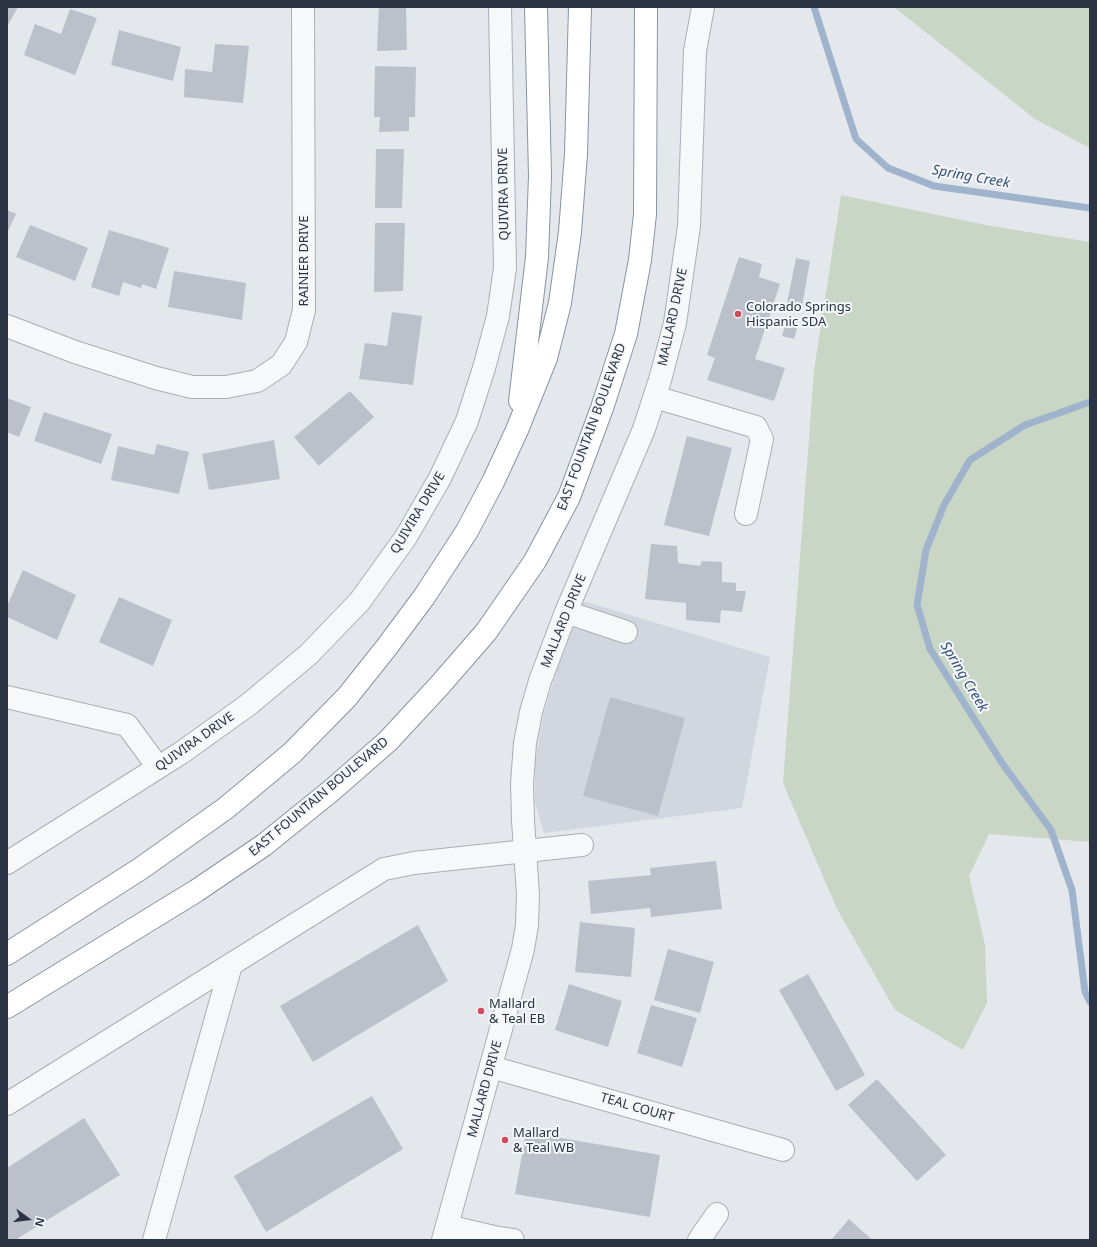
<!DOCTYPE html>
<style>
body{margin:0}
#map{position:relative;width:1097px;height:1247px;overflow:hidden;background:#e4e7ec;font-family:"Noto Sans",sans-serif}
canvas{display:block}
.frame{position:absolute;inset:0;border:8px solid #2b3445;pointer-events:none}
.north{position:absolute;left:8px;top:1199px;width:40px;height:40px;-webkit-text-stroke:3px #f4f6f9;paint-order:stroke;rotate:105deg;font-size:11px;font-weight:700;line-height:16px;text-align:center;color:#2b3445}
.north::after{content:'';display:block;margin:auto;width:14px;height:18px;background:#2b3445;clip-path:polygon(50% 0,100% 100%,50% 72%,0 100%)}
</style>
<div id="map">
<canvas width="1097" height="1247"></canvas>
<div class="frame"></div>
<div class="north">N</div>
</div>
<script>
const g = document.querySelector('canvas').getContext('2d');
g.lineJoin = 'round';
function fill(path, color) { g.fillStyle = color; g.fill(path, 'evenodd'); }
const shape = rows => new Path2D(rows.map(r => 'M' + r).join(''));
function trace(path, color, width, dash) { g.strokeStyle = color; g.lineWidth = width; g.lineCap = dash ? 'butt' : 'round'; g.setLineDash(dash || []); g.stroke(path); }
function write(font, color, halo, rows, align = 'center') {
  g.font = font + ' "Noto Sans",sans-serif'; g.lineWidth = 4; g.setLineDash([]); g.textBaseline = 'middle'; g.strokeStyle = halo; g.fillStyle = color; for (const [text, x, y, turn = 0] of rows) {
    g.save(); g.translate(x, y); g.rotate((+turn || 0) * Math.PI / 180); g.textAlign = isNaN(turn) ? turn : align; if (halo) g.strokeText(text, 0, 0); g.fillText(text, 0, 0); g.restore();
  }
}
const built = shape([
 [583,601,770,657,742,808,544,833,535,803,535,762,543,716,558,666]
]);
const green = shape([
 [894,7,1090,7,1090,148,1035,119],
 [841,195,991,226,1090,242,1090,842,989,834,969,876,985,945,987,1003,963,1050,895,1010,837,909,783,783,814,371]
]);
const stream = shape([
 [814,7,856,139,888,168,934,186,1090,208],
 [1090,402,1025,425,970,460,944,505,926,550,917,605,930,649,1002,763,1051,830,1072,890,1085,992,1090,1002]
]);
const building = shape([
 [7,7,18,7,7,27],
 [379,7,406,7,407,50,377,51],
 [70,9,97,18,75,75,24,55,35,24,61,34],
 [119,30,181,47,173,81,111,65],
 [215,44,249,46,243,103,184,97,185,69,212,72],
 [375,66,416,67,415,117,409,117,409,131,379,132,380,117,374,117],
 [376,149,404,149,402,208,375,208],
 [7,210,16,214,7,233],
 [375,223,405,223,403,291,374,292],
 [30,225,88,248,75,281,16,257],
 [109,230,169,248,156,289,142,284,141,288,123,282,119,296,91,287],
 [739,257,762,264,759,277,780,284,755,359,785,368,774,401,707,380,715,358,707,355],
 [796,258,810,261,802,306,787,303],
 [174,271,246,283,242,320,168,307],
 [392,312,422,316,413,385,359,379,365,343,387,346],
 [787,318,799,321,794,339,782,336],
 [350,391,374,417,319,466,294,437],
 [7,398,31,407,19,437,7,432],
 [44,412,112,434,101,464,34,441],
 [687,436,732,448,709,536,664,525],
 [274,440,280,479,209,490,202,454],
 [157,444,189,452,179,494,111,480,118,446,154,455],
 [651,544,677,546,678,563,700,566,702,561,722,562,722,582,736,583,736,591,746,591,742,612,721,610,720,623,686,620,686,603,645,599],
 [23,570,76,595,57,640,7,617,7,606],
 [119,597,172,620,153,666,99,642],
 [610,697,685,718,658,816,583,796],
 [716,861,722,909,651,917,650,908,591,914,588,881,651,875,650,868],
 [580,922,635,928,631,977,575,972],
 [418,925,448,981,313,1062,280,1006],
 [668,949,714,962,700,1013,654,1000],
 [808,974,865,1075,836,1091,779,990],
 [569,984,622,1001,608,1047,555,1030],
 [651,1005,697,1018,682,1067,637,1053],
 [877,1079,946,1155,917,1181,848,1105],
 [372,1096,403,1149,266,1232,234,1176],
 [84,1118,120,1175,15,1240,7,1240,7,1168],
 [526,1132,660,1155,650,1217,515,1194],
 [849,1219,871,1239,870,1240,831,1240]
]);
const minor = shape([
 [7,326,75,352,156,378,192,387,226,387,257,381,281,365,296,342,304,310,303,7],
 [655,397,756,427,762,439,746,514],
 [566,612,626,632],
 [7,697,127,725,158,767],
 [7,863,181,753,248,705,309,654,360,601,406,537,440,478,467,421,484,368,498,316,505,268,500,7],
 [491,1067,783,1150],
 [7,1104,384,869,414,863,582,845],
 [447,1226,498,1238,513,1240],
 [154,1240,231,965],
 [443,1240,523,949,527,925,528,895,523,820,522,784,525,743,531,712,540,681,566,612,644,429,660,380,675,323,689,226,695,51,703,7],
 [699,1240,717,1214]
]);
const highway = shape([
 [520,401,537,257,540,176,536,7],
 [7,954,140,869,226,808,292,753,347,697,386,648,424,597,467,531,493,482,517,430,546,358,560,303,570,232,576,154,580,7],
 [7,1007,196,891,264,845,332,790,388,741,439,686,486,632,535,561,569,497,602,408,626,334,640,260,645,214,646,7]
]);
const markers = [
 [738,314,4,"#d1495b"],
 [481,1011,4,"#d1495b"],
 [505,1140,4,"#d1495b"]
];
const streetNames = [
 ["QUIVIRA DRIVE",504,194,-91],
 ["RAINIER DRIVE",304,261,-90],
 ["MALLARD DRIVE",673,317,-78],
 ["EAST FOUNTAIN BOULEVARD",592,427,-70],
 ["QUIVIRA DRIVE",418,513,-59],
 ["MALLARD DRIVE",564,621,-68],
 ["QUIVIRA DRIVE",195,742,-35],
 ["EAST FOUNTAIN BOULEVARD",319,797,-40],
 ["MALLARD DRIVE",485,1089,-75],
 ["TEAL COURT",637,1108,16]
];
const poiNames = [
 ["Colorado Springs",746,307],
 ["Hispanic SDA",746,322],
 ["Mallard",489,1004],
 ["& Teal EB",489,1019],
 ["Mallard",513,1133],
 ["& Teal WB",513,1148]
];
const waterNames = [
 ["Spring Creek",971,177,10],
 ["Spring Creek",964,677,59]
];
fill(built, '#d2d6de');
fill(green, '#c9d6c5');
trace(stream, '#9fb4cc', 7);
fill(building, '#bbc0ca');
trace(minor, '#a9aeb7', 24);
trace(highway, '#8b94a3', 24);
trace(minor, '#f7f8fa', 22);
trace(highway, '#fff', 22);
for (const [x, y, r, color] of markers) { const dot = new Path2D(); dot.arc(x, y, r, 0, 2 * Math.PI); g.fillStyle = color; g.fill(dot); trace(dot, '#f4f6f9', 1.5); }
write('13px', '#2b3445', '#f4f6f9', streetNames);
write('13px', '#2b3445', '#f4f6f9', poiNames, 'left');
write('italic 14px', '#34527a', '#f4f6f9', waterNames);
</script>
